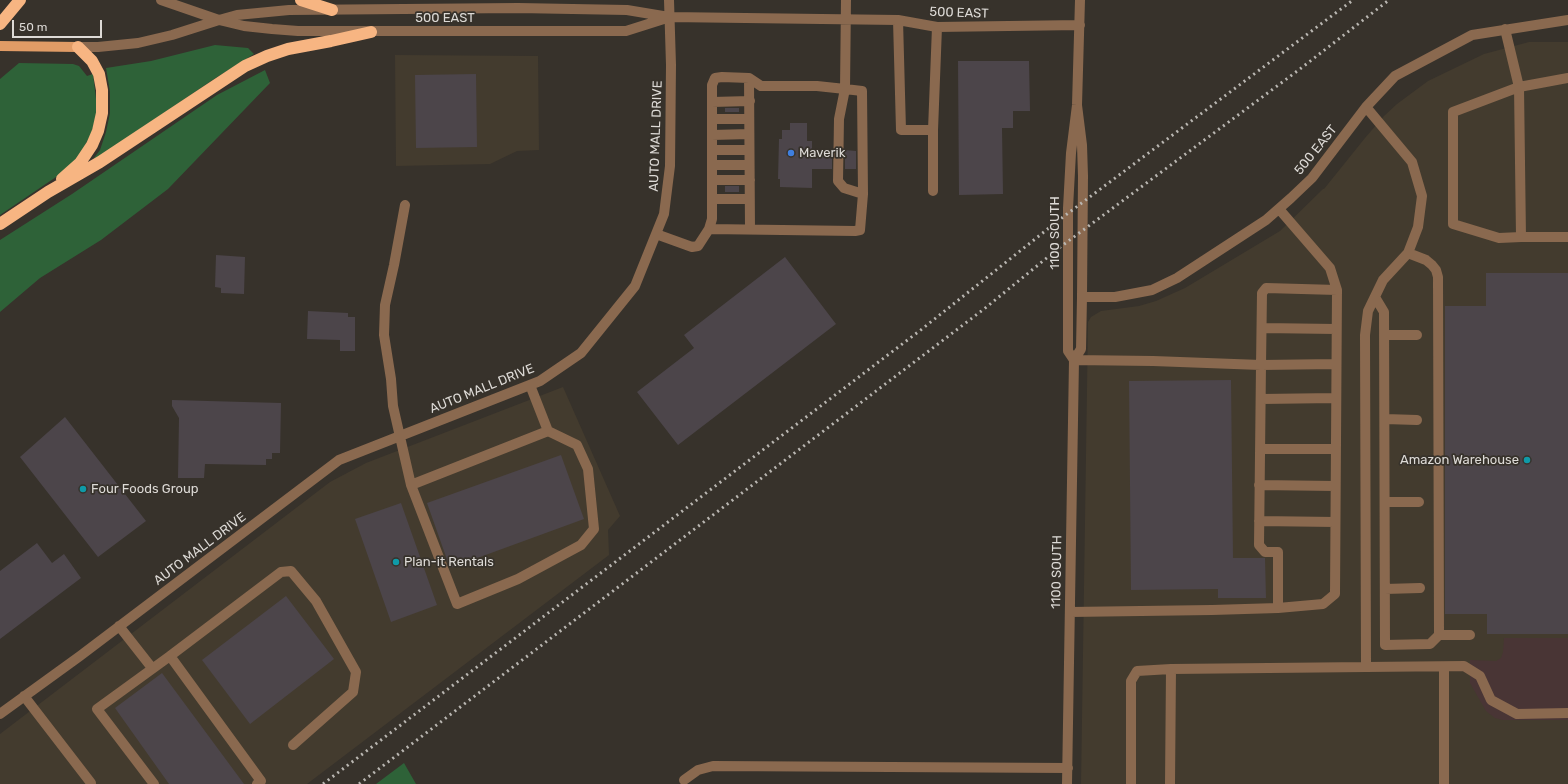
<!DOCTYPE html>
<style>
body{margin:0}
#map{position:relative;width:1568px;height:784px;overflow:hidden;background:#37322b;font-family:Rubik,sans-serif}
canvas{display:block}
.scale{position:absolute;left:12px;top:20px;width:90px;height:18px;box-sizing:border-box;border:2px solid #dddad6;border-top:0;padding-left:5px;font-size:12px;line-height:14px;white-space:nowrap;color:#dddad6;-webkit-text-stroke:3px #37322b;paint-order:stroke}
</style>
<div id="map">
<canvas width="1568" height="784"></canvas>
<div class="scale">50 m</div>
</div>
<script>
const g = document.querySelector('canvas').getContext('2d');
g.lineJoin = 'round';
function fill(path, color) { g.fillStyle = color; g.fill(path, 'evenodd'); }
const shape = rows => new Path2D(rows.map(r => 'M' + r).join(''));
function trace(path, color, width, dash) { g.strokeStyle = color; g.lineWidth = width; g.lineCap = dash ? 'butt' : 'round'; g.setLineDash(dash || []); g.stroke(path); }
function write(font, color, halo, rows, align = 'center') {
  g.font = font + ' Rubik,sans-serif'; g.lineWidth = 3.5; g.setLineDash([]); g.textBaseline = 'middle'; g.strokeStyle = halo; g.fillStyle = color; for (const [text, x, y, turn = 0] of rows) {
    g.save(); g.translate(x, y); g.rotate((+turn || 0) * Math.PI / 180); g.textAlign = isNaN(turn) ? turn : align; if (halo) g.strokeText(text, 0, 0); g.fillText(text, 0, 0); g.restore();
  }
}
const built = shape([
 [1529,42,1568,42,1568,784,1081,784,1088,322,1091,317,1101,311,1139,306,1156,301,1185,288,1280,231,1323,189,1324,189,1365,138,1384,116,1397,104,1428,81,1484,54],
 [395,55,538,56,539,150,517,151,490,164,396,166],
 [563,387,620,516,608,530,609,555,307,784,0,784,0,734,330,482,366,463]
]);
const industrial = shape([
 [1504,638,1568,638,1568,720,1503,720,1495,718,1486,711,1470,683,1470,660,1496,661,1501,658,1503,652]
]);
const green = shape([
 [215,45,248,48,254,54,214,79,96,159,94,158,100,150,106,132,110,113,110,92,106,68,151,61],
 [19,63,73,64,79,66,87,76,93,74,96,99,96,115,92,132,83,149,74,163,59,175,0,215,0,79],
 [265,70,270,83,168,189,101,240,40,278,0,312,0,240,72,194,217,95],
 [404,763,416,784,376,784]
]);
const building = shape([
 [958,61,1029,61,1030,111,1013,111,1013,128,1002,128,1003,194,959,195],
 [476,74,477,147,416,148,415,75],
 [725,108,739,108,739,112,725,112],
 [790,123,807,123,807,141,812,141,812,150,832,150,832,169,812,169,812,188,780,187,780,179,778,179,779,139,782,139,782,130,790,130],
 [845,150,856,151,856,169,845,169],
 [725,186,739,186,739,192,725,192],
 [216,255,245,257,244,294,221,293,221,288,215,287],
 [785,257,836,324,678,445,637,392,694,348,684,335],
 [1486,273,1568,273,1568,634,1487,634,1487,614,1445,614,1445,306,1486,306],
 [308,311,348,313,348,317,355,317,355,351,340,351,340,340,307,339],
 [1231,380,1233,558,1265,558,1266,598,1218,598,1218,589,1131,590,1129,381],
 [172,400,281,403,280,453,272,453,272,459,266,459,266,465,205,464,204,478,178,478,179,418,172,406],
 [65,417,146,521,98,557,20,457],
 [561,455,584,519,450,568,427,503],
 [401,503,437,605,391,622,355,519],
 [37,543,52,563,64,554,81,578,0,639,0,571],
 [286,596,334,659,250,724,202,660],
 [162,673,244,784,169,784,115,708]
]);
const minor = shape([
 [161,0,219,20,244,26,272,29,298,31,626,31,667,18],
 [898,20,901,130,933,130],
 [1505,29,1519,87,1521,237,1568,237],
 [78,47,98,47,138,43,172,35,219,20,237,15,289,10,518,8,627,10,669,17,898,20,937,27,1080,25],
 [749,78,750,229],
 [712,102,750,101],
 [1366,107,1412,162,1422,196,1418,227,1408,253,1383,280,1368,311,1365,335,1366,667],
 [712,119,749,119],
 [712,135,749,134],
 [712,150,749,150],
 [712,165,749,165],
 [712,180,750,180],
 [933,191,933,130,937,27],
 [712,199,749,199],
 [405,205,394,265,385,305,384,335,391,379,393,406,411,485,457,604,518,579,581,545,594,529,588,469,577,445,548,431,530,385],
 [709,229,855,231,860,230,863,194,862,91,845,89,839,119,838,181,844,188,863,194],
 [656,234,692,247,698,246,709,229,712,219,712,85,715,78,722,77,749,78,761,86,817,86,845,89,846,0],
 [1521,237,1499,238,1453,224,1453,112,1519,87,1568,78],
 [1082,297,1115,297,1152,290,1177,278,1266,220,1291,198,1312,178,1366,107,1395,76,1472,35,1568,20],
 [1375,297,1384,312,1385,645,1430,644,1439,635,1438,277,1436,270,1432,265,1426,260,1408,253],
 [1262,328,1336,329],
 [1384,335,1417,335],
 [1074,360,1153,361,1261,365,1259,545,1265,552,1278,552,1278,608],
 [1074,360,1068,351,1068,208,1071,153,1077,105,1080,0],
 [1336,364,1261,365,1262,293,1266,288,1337,290],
 [1261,399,1336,398],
 [1385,419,1417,420],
 [1260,449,1336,449],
 [411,485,548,431],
 [1259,485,1335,486],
 [1385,502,1419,502],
 [1259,521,1335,522],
 [1385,589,1420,588],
 [1070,612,1212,610,1278,608,1323,604,1335,594,1337,290,1330,268,1279,209],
 [119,626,152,668],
 [1439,635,1470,635],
 [170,656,281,572,291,571,316,601,356,672,353,692,293,745],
 [1444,667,1444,784],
 [24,696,91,783],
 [0,714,80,656,339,460,540,381,581,353,635,286,664,214,670,166,671,65,669,0],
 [684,780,698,770,713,766,1068,768],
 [154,784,97,709,170,656,261,781,257,784],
 [1067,784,1074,360,1081,349,1082,297,1083,176,1082,145,1077,105],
 [1131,784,1131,681,1137,671,1171,669],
 [1170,784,1171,669,1464,666,1480,676,1491,700,1517,714,1568,713]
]);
const major = shape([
 [0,46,78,47]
]);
const highway = shape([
 [301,0,332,10],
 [0,24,20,0],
 [62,179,80,163,92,145,98,131,102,113,102,90,99,74,92,61,78,47],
 [0,224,48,192,100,162,245,66,267,56,288,49,331,41,371,32]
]);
const rail = shape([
 [323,784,922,329,1059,220,1353,0],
 [359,784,984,309,1059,248,1300,69,1389,0]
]);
const markers = [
 [791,153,4,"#3f7fe0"],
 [1527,460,4,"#0f9aa8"],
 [83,489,4,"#0f9aa8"],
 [396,562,4,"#0f9aa8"]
];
const streetNames = [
 ["500 EAST",959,13,2],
 ["500 EAST",445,18],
 ["AUTO MALL DRIVE",656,136,-88],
 ["500 EAST",1316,150,-51],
 ["1100 SOUTH",1055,233,-90],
 ["AUTO MALL DRIVE",482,389,-22],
 ["AUTO MALL DRIVE",200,549,-37],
 ["1100 SOUTH",1057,572,-89]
];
const poiNames = [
 ["Maverik",799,153],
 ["Amazon Warehouse",1519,460,"right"],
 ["Four Foods Group",91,489],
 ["Plan-it Rentals",404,562]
];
fill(built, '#433b2e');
fill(industrial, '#493535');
fill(green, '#2e6238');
fill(building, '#4c454a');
trace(minor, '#8a694f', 10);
trace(major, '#e19c66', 10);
trace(highway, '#f7b582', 12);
trace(rail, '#bab7b2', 3, [2, 4]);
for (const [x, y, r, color] of markers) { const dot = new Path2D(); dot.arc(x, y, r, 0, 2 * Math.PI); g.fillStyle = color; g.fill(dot); trace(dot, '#37322b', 1.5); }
write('13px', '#dddad6', '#37322b', streetNames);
write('13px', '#dddad6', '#37322b', poiNames, 'left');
</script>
